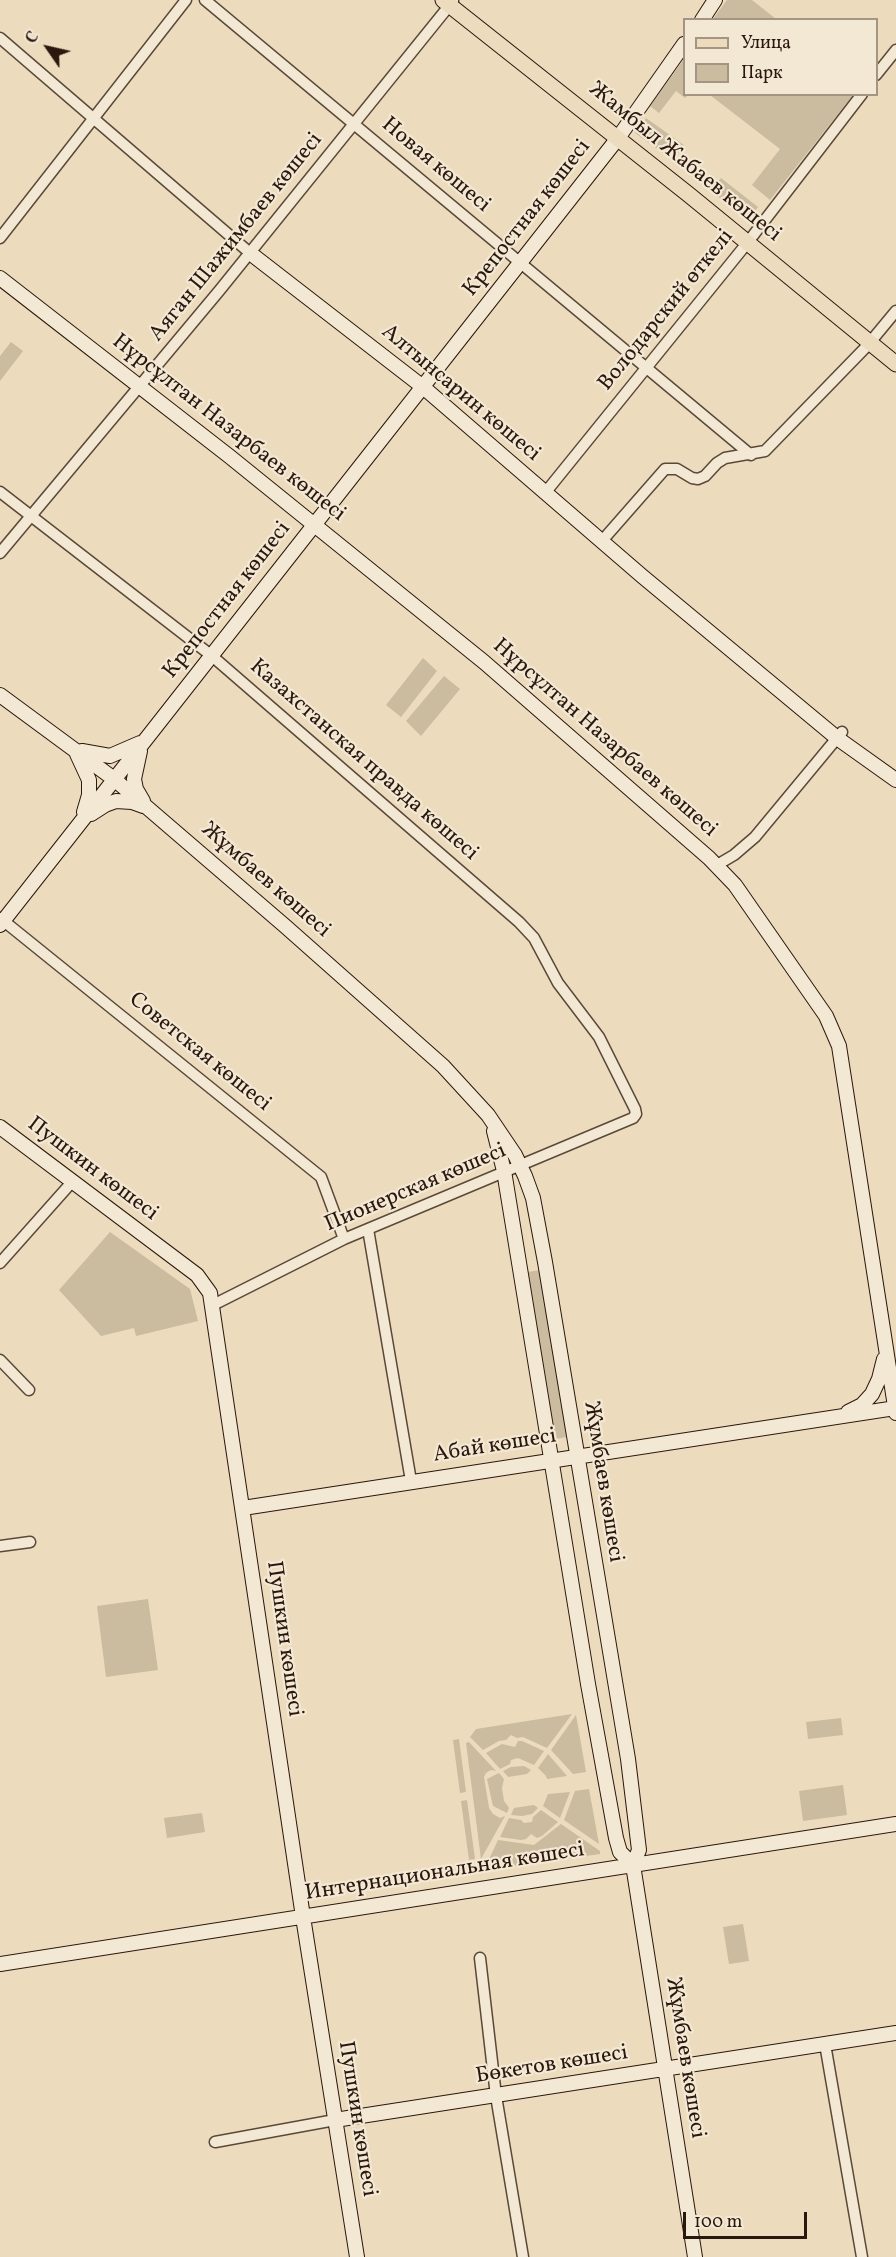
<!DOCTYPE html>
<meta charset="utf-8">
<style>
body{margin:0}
#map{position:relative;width:896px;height:2257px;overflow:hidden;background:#ecdcbd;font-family:Vollkorn,serif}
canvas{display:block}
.legend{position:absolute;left:683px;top:18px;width:195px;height:78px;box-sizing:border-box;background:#f3e8d4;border:2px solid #a39484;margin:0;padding:8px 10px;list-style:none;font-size:18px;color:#2a170d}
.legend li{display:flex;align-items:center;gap:12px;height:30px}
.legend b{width:30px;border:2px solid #a39484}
.north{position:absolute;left:18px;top:18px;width:60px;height:60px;-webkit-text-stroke:4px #f3e8d4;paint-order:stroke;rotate:304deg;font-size:16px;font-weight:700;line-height:24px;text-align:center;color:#2a170d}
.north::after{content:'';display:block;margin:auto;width:21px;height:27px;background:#2a170d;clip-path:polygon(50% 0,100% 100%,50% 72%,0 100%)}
.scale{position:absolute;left:683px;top:2212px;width:124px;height:27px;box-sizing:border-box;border:3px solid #2a170d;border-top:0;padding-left:8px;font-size:18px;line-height:21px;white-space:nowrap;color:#2a170d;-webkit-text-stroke:4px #f3e8d4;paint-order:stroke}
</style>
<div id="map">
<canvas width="896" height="2257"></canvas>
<ul class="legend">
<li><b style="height:8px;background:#ecdcbd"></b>Улица</li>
<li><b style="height:16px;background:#cbbb9f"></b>Парк</li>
</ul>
<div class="north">С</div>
<div class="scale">100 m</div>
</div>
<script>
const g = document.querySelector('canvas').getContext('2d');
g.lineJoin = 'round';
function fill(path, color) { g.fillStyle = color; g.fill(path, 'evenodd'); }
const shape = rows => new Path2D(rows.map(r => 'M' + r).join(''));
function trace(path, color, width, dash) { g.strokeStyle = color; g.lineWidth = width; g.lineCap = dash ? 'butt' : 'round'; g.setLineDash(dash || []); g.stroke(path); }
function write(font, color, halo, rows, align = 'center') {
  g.font = font + ' Vollkorn,serif'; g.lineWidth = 4.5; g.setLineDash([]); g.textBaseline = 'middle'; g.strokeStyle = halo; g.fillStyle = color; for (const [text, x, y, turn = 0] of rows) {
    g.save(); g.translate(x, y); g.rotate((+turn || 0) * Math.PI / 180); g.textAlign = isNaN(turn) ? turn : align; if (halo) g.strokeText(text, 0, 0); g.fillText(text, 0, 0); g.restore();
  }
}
const green = shape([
 [727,0,752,0,776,19,713,19],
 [684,59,684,94,688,95,685,98,676,91,659,113,650,106],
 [710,95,853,95,770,200,752,185,780,149],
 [646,118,684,145,673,160,635,133],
 [721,178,758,207,748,220,711,191],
 [11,342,23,351,0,381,0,356],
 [423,658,437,671,401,717,386,705],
 [444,676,460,689,421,736,406,721],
 [110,1232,190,1289,198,1321,136,1336,134,1328,101,1336,59,1290],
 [540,1270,567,1437,555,1439,528,1272],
 [148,1599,158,1670,106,1677,97,1606],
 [572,1714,547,1748,523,1737,517,1738,511,1735,506,1740,499,1741,483,1750,470,1737,476,1729],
 [576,1715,586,1772,573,1774,551,1750],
 [841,1718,843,1735,808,1739,806,1722],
 [459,1739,466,1792,460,1793,453,1740],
 [518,1741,522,1741,544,1751,534,1765,518,1758,511,1760,510,1764,500,1769,486,1753,502,1744,515,1747],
 [469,1742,496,1771,491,1770,486,1773,484,1777,489,1808,493,1814,500,1818,505,1816,481,1859,466,1743],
 [548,1754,567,1776,547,1779,546,1776,538,1768],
 [524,1766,531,1770,527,1774,508,1777,503,1771,511,1767],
 [499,1773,504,1779,502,1788,504,1801,509,1808,507,1813,493,1806,487,1779],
 [843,1785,847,1815,803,1821,799,1791],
 [589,1789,599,1844,564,1820,575,1791],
 [570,1792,560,1818,543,1806,548,1794],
 [467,1800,475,1859,469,1860,461,1801],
 [534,1805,538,1808,532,1814,522,1816,511,1815,514,1808],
 [541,1810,558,1822,542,1836,537,1838,531,1834,526,1839,521,1840,500,1837,509,1818,521,1820,524,1823,532,1822,533,1817],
 [202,1813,205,1832,167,1838,164,1818],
 [561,1824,600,1851,600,1854,484,1870,498,1840,534,1845],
 [743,1924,749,1961,729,1964,723,1927]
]);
const street = shape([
 [205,0,751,455],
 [0,38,250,253],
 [876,75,896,50],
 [0,238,186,0],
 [0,492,212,656,519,922,534,938,558,983,599,1037,635,1109,636,1114,633,1118,344,1239,213,1305],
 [545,493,748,242,862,94],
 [601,542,665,469,677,469,692,478,698,479,705,476,717,463,725,458,765,451,867,346,896,311],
 [0,553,219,291,453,1],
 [717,865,734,855,755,837,842,732],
 [0,918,321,1177,344,1239],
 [368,1229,411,1481],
 [0,1263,72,1182],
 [0,1360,29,1390],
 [0,1546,30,1542],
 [480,1958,496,2096,523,2257],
 [825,2044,862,2257],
 [215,2142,335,2120]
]);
const secondary = shape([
 [702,20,715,0],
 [250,253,423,387,642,576,837,738,896,780],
 [0,278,229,456,484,662,709,858,735,885,826,1016,839,1046,896,1413],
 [0,695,114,779,285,926,443,1066,488,1115,515,1155,525,1176,533,1198,545,1262,628,1759,639,1850,633,1865,695,2257],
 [82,751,110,756,140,743],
 [140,751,134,779,136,789,143,801],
 [77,754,89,780,89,795,84,812],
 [91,814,105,805,116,801,132,802,143,806],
 [0,925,618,138,684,44],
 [0,1127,197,1275,210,1293,303,1917,357,2257],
 [494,1131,504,1171,588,1684,616,1838,620,1852,633,1865],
 [848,1412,862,1405,872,1394,879,1379,884,1359],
 [243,1508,896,1408],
 [0,1964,896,1824],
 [335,2120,896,2033]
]);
const primary = shape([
 [443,0,688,194,896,364]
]);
const streetNames = [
 ["Жамбыл Жабаев көшесі",684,163,39],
 ["Новая көшесі",435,166,40],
 ["Крепостная көшесі",528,219,-52],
 ["Аяган Шажимбаев көшесі",237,238,-51],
 ["Володарский өткелі",667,311,-51],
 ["Алтынсарин көшесі",460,394,40],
 ["Нұрсұлтан Назарбаев көшесі",228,429,38],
 ["Крепостная көшесі",228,601,-52],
 ["Нұрсұлтан Назарбаев көшесі",604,739,41],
 ["Казахстанская правда көшесі",363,761,41],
 ["Жұмбаев көшесі",265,881,41],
 ["Советская көшесі",199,1053,39],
 ["Пушкин көшесі",92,1170,37],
 ["Пионерская көшесі",416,1189,-23],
 ["Абай көшесі",495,1447,-9],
 ["Жұмбаев көшесі",602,1482,81],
 ["Пушкин көшесі",283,1639,82],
 ["Интернациональная көшесі",445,1873,-9],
 ["Жұмбаев көшесі",684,2058,81],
 ["Бөкетов көшесі",552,2066,-9],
 ["Пушкин көшесі",356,2119,81]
];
fill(green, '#cbbb9f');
trace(street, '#5a4839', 13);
trace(secondary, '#2a170d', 16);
trace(primary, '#2a170d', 17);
trace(street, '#f3e8d4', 10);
trace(secondary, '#f3e8d4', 14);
trace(primary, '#ecdcbd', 15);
write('22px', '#2a170d', '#f3e8d4', streetNames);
</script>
